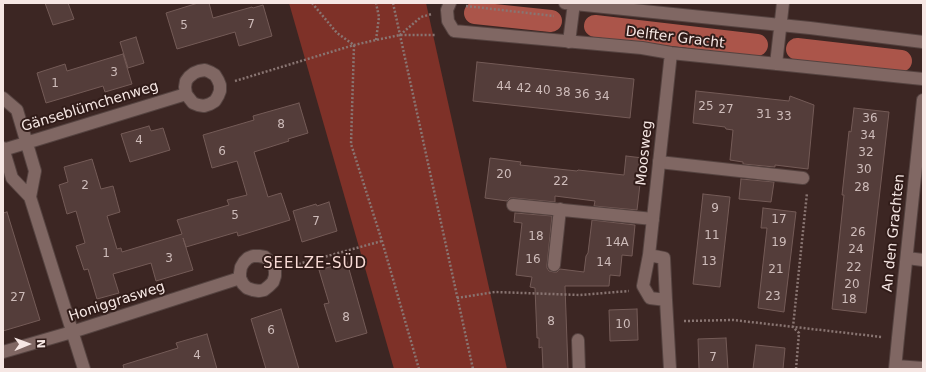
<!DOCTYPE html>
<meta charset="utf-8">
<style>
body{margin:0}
#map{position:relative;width:926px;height:372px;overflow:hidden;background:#3c2623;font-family:"DejaVu Sans",sans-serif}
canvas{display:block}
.frame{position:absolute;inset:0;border:4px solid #f6e7e4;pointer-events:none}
.north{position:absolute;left:8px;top:324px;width:40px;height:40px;-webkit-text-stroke:3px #311c19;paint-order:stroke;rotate:89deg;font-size:11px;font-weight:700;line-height:16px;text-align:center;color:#f6e7e4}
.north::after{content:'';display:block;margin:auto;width:14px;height:18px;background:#f6e7e4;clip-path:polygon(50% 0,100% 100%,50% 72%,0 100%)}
</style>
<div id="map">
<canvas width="926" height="372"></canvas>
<div class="frame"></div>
<div class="north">N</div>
</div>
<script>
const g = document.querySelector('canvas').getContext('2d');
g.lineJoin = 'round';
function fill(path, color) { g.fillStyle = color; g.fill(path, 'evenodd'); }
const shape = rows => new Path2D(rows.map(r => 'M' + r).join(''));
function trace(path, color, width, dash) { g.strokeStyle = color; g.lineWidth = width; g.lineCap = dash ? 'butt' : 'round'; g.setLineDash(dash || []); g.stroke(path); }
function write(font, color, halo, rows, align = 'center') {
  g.font = font + ' "DejaVu Sans",sans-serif'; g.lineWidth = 4; g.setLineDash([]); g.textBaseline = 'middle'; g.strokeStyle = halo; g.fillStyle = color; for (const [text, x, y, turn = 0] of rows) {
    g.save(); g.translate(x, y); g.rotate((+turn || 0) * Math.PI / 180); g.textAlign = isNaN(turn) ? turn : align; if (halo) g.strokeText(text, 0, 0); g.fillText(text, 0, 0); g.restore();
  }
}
const green = shape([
 [289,3,426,3,507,369,394,369]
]);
const canal = shape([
 [475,13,551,21],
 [595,26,757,45],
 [797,49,901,61]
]);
const building = shape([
 [45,3,68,3,74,19,53,25,45,3],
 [198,3,209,3,213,18,252,7,253,8,263,5,272,36,239,46,235,32,177,49,166,13,198,3],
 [136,37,144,63,128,68,120,42,136,37],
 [123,54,132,84,105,92,103,86,46,103,37,73,65,64,67,71,123,54],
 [477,62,634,79,630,118,473,101,477,62],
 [696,91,789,101,790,96,814,105,808,169,775,165,775,167,743,164,743,162,730,160,733,130,726,129,725,127,693,123,696,91],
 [299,103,308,133,288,139,289,141,254,152,268,197,281,193,290,220,238,236,237,232,186,247,183,238,193,270,156,281,151,263,113,274,119,293,97,299,88,269,84,270,76,246,85,243,76,211,67,214,59,185,68,182,64,167,92,159,101,189,113,186,120,212,107,216,117,249,121,248,122,252,182,234,177,220,229,205,227,200,247,195,237,161,212,168,203,135,254,120,253,116,299,103],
 [854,108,889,112,866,313,832,309,844,195,842,195,849,131,851,132,854,108],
 [149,126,151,131,163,128,170,150,130,162,121,134,149,126],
 [626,156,643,158,637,210,594,206,595,201,555,196,555,202,514,198,510,198,507,201,485,198,490,158,521,162,520,165,577,171,578,170,624,175,626,156],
 [741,179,774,182,771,202,739,199,741,179],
 [703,194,730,197,720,287,693,284,703,194],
 [329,202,337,231,302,242,293,211,316,204,317,206,329,202],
 [763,208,796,212,784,312,758,308,767,228,761,228,763,208],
 [7,212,40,320,3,331,3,213,7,212],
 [515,213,552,216,547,265,547,268,549,271,554,272,557,272,560,269,584,272,586,256,588,253,592,220,635,225,632,256,622,255,620,276,610,275,609,286,565,286,568,369,543,369,542,347,539,348,539,338,537,338,535,288,530,287,532,277,516,275,522,223,514,222,515,213],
 [347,262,367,333,336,342,324,304,329,303,319,270,347,262],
 [281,309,299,369,266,369,251,319,281,309],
 [637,309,638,340,610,341,609,310,637,309],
 [207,334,217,369,124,369,123,365,178,348,176,343,207,334],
 [726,338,728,369,699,369,698,339,726,338],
 [756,345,785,348,783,369,753,369,756,345]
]);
const path = shape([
 [312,3,337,33,354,45,351,144,382,241,419,369],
 [393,3,473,369],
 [466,6,554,16],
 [400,35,421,17,432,14],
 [376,40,379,17,376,3],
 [235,81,354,45,376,40,400,35,436,35],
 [291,266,382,241],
 [457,298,495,292,580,295,629,291],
 [684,321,733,320,882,337],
 [796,369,799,333,793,327,807,193]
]);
const lane = shape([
 [659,162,803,178],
 [513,205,653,219],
 [907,258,923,260],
 [554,265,560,209],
 [578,340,579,369],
 [896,366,923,368]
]);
const street = shape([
 [450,3,447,10,448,21,454,31,642,48,671,53,923,79],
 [565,3,810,28,923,42],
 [569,42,574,3],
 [776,64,783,3],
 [3,98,17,110,35,171,30,197],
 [3,148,12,178,30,197,84,369],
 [3,150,186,94,185,87,186,81,189,77,194,73,199,71,205,70,210,72,215,75,218,80,220,85,220,91,218,96,215,101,210,104,204,106,198,105,193,103,189,98,186,94],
 [649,255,664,258,666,300,650,298,643,286,649,255,671,53],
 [666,300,670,369],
 [3,352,72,332,240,278,240,273,241,267,244,262,248,258,253,256,259,256,265,257,273,265,275,270,275,276,273,282,269,286,264,290,259,291,253,290,247,288,243,284,240,278],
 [895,369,898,338,923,100]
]);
const numberNames = [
 ["7",251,25],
 ["5",184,26],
 ["3",114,73],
 ["1",55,84],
 ["44",504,87],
 ["42",524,89],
 ["40",543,91],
 ["38",563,93],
 ["36",582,95],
 ["34",602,97],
 ["25",706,107],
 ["27",726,110],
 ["31",764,115],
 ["33",784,117],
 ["36",870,119],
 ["8",281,125],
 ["34",868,136],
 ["4",139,141],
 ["6",222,152],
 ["32",866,153],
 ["30",864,170],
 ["20",504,175],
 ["22",561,182],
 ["2",85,186],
 ["28",862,188],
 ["9",715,209],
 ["5",235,216],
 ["17",779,220],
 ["7",316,222],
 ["26",858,233],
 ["11",712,236],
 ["18",536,237],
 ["14A",617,243],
 ["19",779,243],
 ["24",856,250],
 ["1",106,254],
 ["3",169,259],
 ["16",533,260],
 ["13",709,262],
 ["14",604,263],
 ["22",854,268],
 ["21",776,270],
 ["20",852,285],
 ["23",773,297],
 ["27",18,298],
 ["18",849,300],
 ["8",346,318],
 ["8",551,322],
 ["10",623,325],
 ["6",271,331],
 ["4",197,356],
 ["7",713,358]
];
const streetNames = [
 ["Delfter Gracht",675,38,7],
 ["Gänseblümchenweg",90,107,-17],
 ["Moosweg",645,153,-84],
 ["An den Grachten",894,233,-84],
 ["Honiggrasweg",117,302,-18]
];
const neighbourhoodNames = [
 ["SEELZE-SÜD",315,264]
];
fill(green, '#7e3128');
trace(canal, '#ab554a', 22);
fill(building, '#543d3a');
trace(building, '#745b57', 1);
trace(lane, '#554340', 14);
trace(street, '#554340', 14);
trace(path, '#897572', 2.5, [2, 2]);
trace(lane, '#806763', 12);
trace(street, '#806763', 12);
write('12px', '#cebcba', null, numberNames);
write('14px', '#f6e7e4', '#311c19', streetNames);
g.letterSpacing = '1px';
write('15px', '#f9dbd6', '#311c19', neighbourhoodNames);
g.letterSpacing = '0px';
</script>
